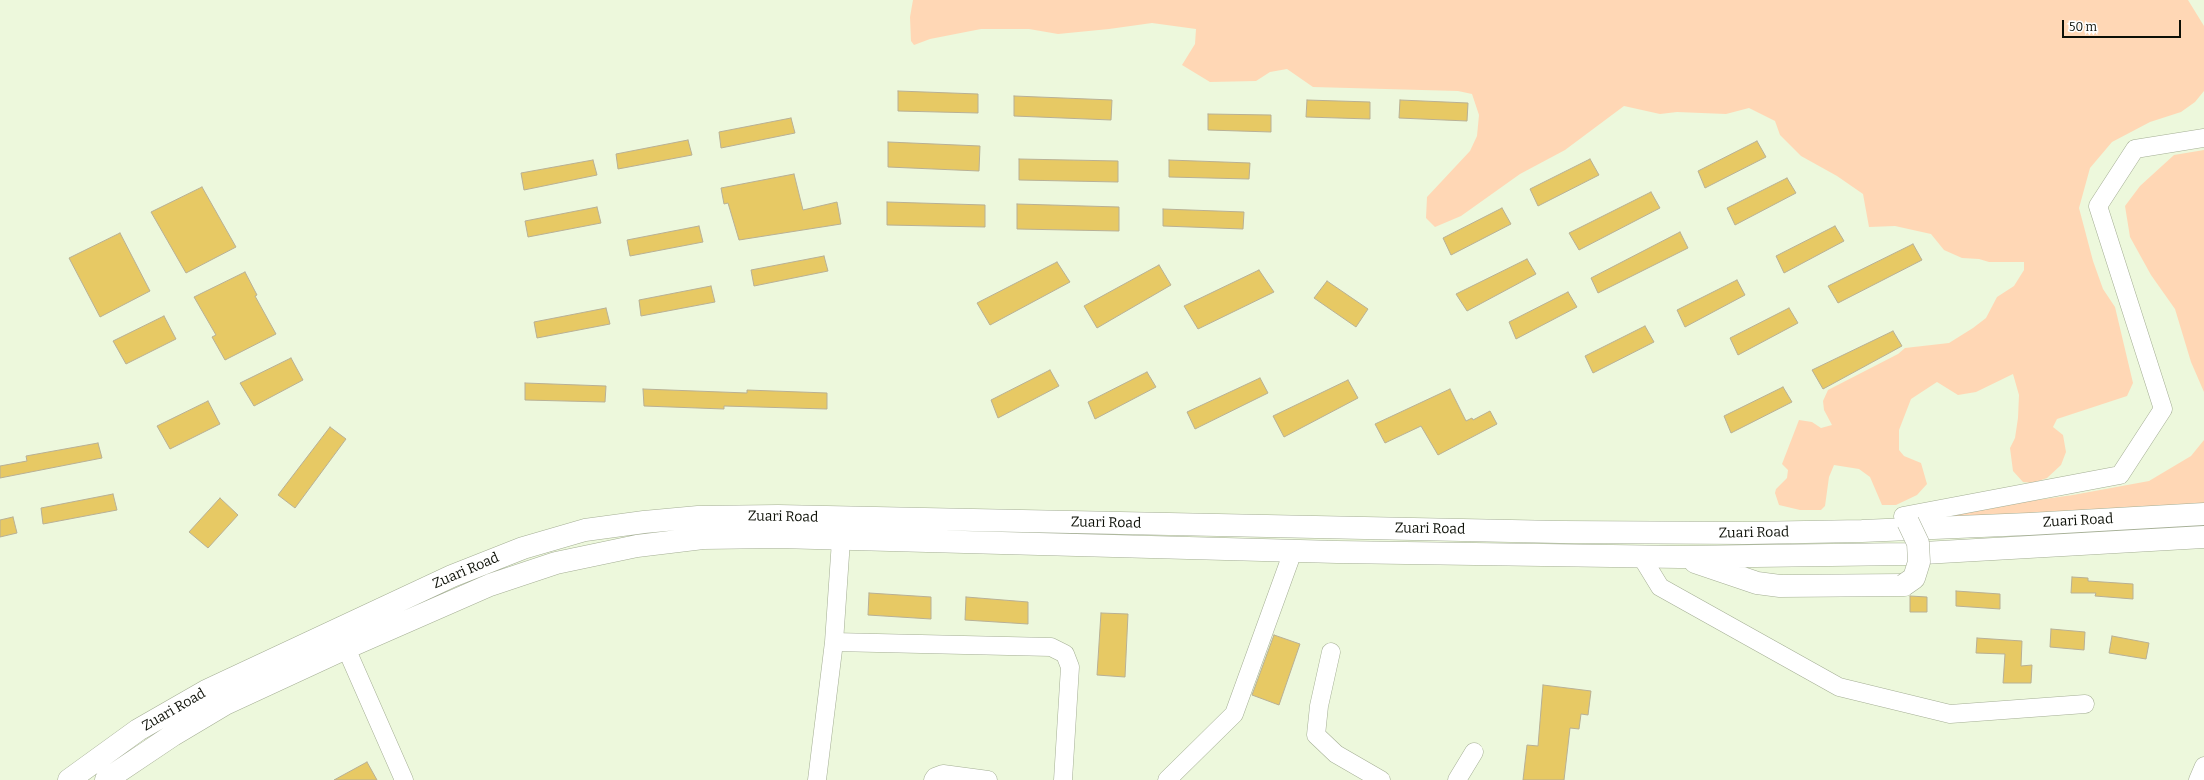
<!DOCTYPE html>
<style>
body{margin:0}
#map{position:relative;width:2204px;height:780px;overflow:hidden;background:#edf8dc;font-family:Bitter,serif}
canvas{display:block}
.scale{position:absolute;left:2062px;top:20px;width:119px;height:18px;box-sizing:border-box;border:2px solid #0c0f06;border-top:0;padding-left:5px;font-size:12px;line-height:14px;white-space:nowrap;color:#0c0f06;-webkit-text-stroke:3px #fff;paint-order:stroke}
</style>
<div id="map">
<canvas width="2204" height="780"></canvas>
<div class="scale">50 m</div>
</div>
<script>
const g = document.querySelector('canvas').getContext('2d');
g.lineJoin = 'round';
function fill(path, color) { g.fillStyle = color; g.fill(path, 'evenodd'); }
const shape = rows => new Path2D(rows.map(r => 'M' + r).join(''));
function trace(path, color, width, dash) { g.strokeStyle = color; g.lineWidth = width; g.lineCap = dash ? 'butt' : 'round'; g.setLineDash(dash || []); g.stroke(path); }
function write(font, color, halo, rows, align = 'center') {
  g.font = font + ' Bitter,serif'; g.lineWidth = 3; g.setLineDash([]); g.textBaseline = 'middle'; g.strokeStyle = halo; g.fillStyle = color; for (const [text, x, y, turn = 0] of rows) {
    g.save(); g.translate(x, y); g.rotate((+turn || 0) * Math.PI / 180); g.textAlign = isNaN(turn) ? turn : align; if (halo) g.strokeText(text, 0, 0); g.fillText(text, 0, 0); g.restore();
  }
}
const green = shape([
 [913,0,2188,0,2204,26,2204,91,2195,102,2181,112,2150,122,2112,142,2090,168,2079,208,2093,261,2103,289,2115,307,2133,383,2127,396,2057,419,2053,427,2063,435,2066,452,2061,465,2047,478,2033,483,2023,482,2013,471,2010,448,2015,438,2018,418,2019,395,2013,374,1976,392,1958,395,1937,382,1911,399,1899,430,1899,450,1904,456,1921,463,1927,484,1917,495,1896,505,1882,505,1870,477,1859,469,1834,465,1829,477,1825,506,1821,510,1800,510,1779,505,1775,493,1776,489,1787,478,1788,470,1782,464,1799,420,1812,422,1821,428,1832,425,1824,410,1823,401,1828,390,1898,354,1905,348,1949,343,1973,328,1986,318,1997,297,2014,286,2024,270,2024,262,1989,262,1979,259,1962,258,1944,250,1931,234,1895,226,1869,227,1863,194,1837,176,1801,156,1780,135,1775,121,1749,108,1726,114,1677,112,1660,114,1624,106,1565,150,1520,174,1461,216,1435,227,1426,218,1427,197,1470,151,1477,136,1479,115,1472,94,1458,91,1313,87,1287,69,1270,72,1256,81,1210,82,1182,65,1195,44,1196,29,1152,23,1109,29,1058,34,1029,29,981,29,930,39,914,45,911,41,910,17],
 [2204,150,2204,392,2191,362,2175,309,2151,275,2130,237,2125,206,2140,186,2174,155],
 [2204,440,2204,503,2136,511,1944,523,1944,513,2073,495,2149,481,2191,456]
]);
const building = shape([
 [898,91,978,94,978,113,898,111,898,91],
 [1014,96,1112,100,1111,120,1014,116,1014,96],
 [1307,100,1370,102,1370,119,1306,117,1307,100],
 [1400,100,1468,103,1467,121,1399,118,1400,100],
 [1208,114,1271,115,1271,132,1208,130,1208,114],
 [791,118,795,133,721,148,719,132,791,118],
 [688,140,692,155,618,169,616,154,688,140],
 [1757,141,1766,157,1705,188,1698,171,1757,141],
 [888,142,980,146,979,171,888,167,888,142],
 [1019,159,1118,161,1118,182,1019,180,1019,159],
 [1590,159,1599,175,1538,206,1530,189,1590,159],
 [593,160,597,175,524,190,521,173,593,160],
 [1169,160,1250,163,1249,179,1169,177,1169,160],
 [794,174,803,210,837,202,841,224,739,240,728,203,724,204,721,188,794,174],
 [1787,178,1796,193,1735,225,1727,208,1787,178],
 [202,187,236,247,186,273,151,212,202,187],
 [1651,192,1660,208,1579,250,1569,233,1651,192],
 [887,202,985,205,985,227,887,225,887,202],
 [1017,204,1119,207,1119,231,1017,229,1017,204],
 [597,207,601,223,528,237,525,221,597,207],
 [1502,208,1511,224,1451,255,1443,238,1502,208],
 [1163,209,1244,212,1243,229,1163,226,1163,209],
 [699,226,703,242,630,256,627,240,699,226],
 [1835,226,1844,241,1784,273,1776,256,1835,226],
 [1680,232,1688,248,1598,293,1591,278,1680,232],
 [120,233,150,291,100,317,69,258,120,233],
 [1913,244,1922,260,1838,303,1828,286,1913,244],
 [824,256,828,271,754,286,751,270,824,256],
 [1527,259,1536,274,1467,311,1456,294,1527,259],
 [1057,262,1070,282,990,325,977,303,1057,262],
 [1159,265,1171,285,1097,328,1084,306,1159,265],
 [1259,270,1274,292,1198,329,1184,306,1259,270],
 [245,272,257,295,255,296,276,334,225,360,212,337,216,335,194,297,245,272],
 [1737,280,1745,295,1685,327,1677,310,1737,280],
 [1327,281,1368,309,1356,327,1314,298,1327,281],
 [711,286,715,302,641,316,639,300,711,286],
 [1568,292,1577,307,1516,339,1509,322,1568,292],
 [606,308,610,324,537,338,534,322,606,308],
 [1789,308,1798,323,1738,355,1730,338,1789,308],
 [164,316,176,339,126,364,113,341,164,316],
 [1645,326,1654,342,1593,373,1585,356,1645,326],
 [1893,331,1902,346,1823,389,1812,370,1893,331],
 [291,358,303,380,254,406,240,383,291,358],
 [1050,370,1059,386,998,418,991,400,1050,370],
 [1147,372,1156,387,1095,419,1088,402,1147,372],
 [1260,378,1268,393,1195,429,1187,412,1260,378],
 [1348,380,1358,398,1284,437,1273,416,1348,380],
 [525,383,606,386,605,402,525,400,525,383],
 [1783,387,1792,402,1731,433,1724,416,1783,387],
 [643,389,747,393,747,390,827,393,827,409,724,406,724,409,644,406,643,389],
 [1450,389,1466,421,1472,418,1473,420,1490,411,1497,424,1438,455,1421,426,1385,443,1375,424,1450,389],
 [208,401,220,424,170,449,157,426,208,401],
 [330,427,346,439,295,508,278,495,330,427],
 [98,443,102,458,0,478,0,466,27,461,26,456,98,443],
 [113,494,117,510,43,524,41,508,113,494],
 [220,498,238,515,208,548,189,532,220,498],
 [13,517,17,533,0,537,0,520,13,517],
 [2072,577,2088,578,2088,581,2133,584,2133,599,2095,596,2096,593,2071,593,2072,577],
 [1956,591,2000,594,2000,609,1956,606,1956,591],
 [869,593,931,597,931,619,868,615,869,593],
 [1910,596,1927,597,1927,612,1910,612,1910,596],
 [966,597,1028,602,1028,624,965,620,966,597],
 [1101,613,1128,614,1125,677,1097,675,1101,613],
 [2051,629,2085,632,2084,650,2050,647,2051,629],
 [1274,635,1300,644,1279,705,1252,695,1274,635],
 [2112,636,2149,643,2146,659,2109,653,2112,636],
 [1977,638,2022,641,2021,666,2032,665,2031,683,2003,683,2005,654,1976,653,1977,638],
 [1543,685,1591,691,1588,715,1581,714,1579,729,1570,728,1564,780,1523,780,1527,745,1538,746,1543,685],
 [367,762,377,780,334,780,367,762]
]);
const street = shape([
 [1903,516,2120,475,2163,409,2098,206,2135,149,2204,138],
 [1641,556,1660,587,1839,687,1950,714,2085,704],
 [834,642,1051,647,1065,654,1070,667,1063,780],
 [346,648,404,780],
 [1331,652,1319,706,1316,735,1336,754,1381,780],
 [817,780,834,642,842,526],
 [933,780,935,777,943,774,988,780],
 [1167,780,1234,714,1293,551],
 [1457,780,1474,752],
 [2198,780,2204,766]
]);
const highway = shape([
 [1695,562,1757,583,1780,586,1904,585],
 [69,780,138,730,206,691,452,576,523,548,585,530,644,522,698,517,778,516,1560,532,1748,533,1862,531,2029,524,2204,514],
 [106,780,173,735,225,704,346,648,490,585,556,563,637,546,703,538,778,537,1337,552,1680,557,1906,554,2204,537]
]);
const highwayBridge = shape([
 [1904,585,1914,578,1919,562,1918,543,1908,522]
]);
const streetNames = [
 ["Zuari Road",783,517,1],
 ["Zuari Road",2078,521,-3],
 ["Zuari Road",1106,523,1],
 ["Zuari Road",1430,529,1],
 ["Zuari Road",1754,533,-1],
 ["Zuari Road",466,571,-23],
 ["Zuari Road",174,710,-30]
];
fill(green, '#ffd7b5');
fill(building, '#e7c964');
trace(building, '#b8b095', 1);
trace(street, '#a4ae94', 19);
trace(highway, '#a4ae94', 23);
trace(street, '#fff', 18);
trace(highway, '#fff', 22);
trace(highwayBridge, '#a4ae94', 23, []);
trace(highwayBridge, '#fff', 22);
write('14px', '#0c0f06', '#fff', streetNames);
</script>
